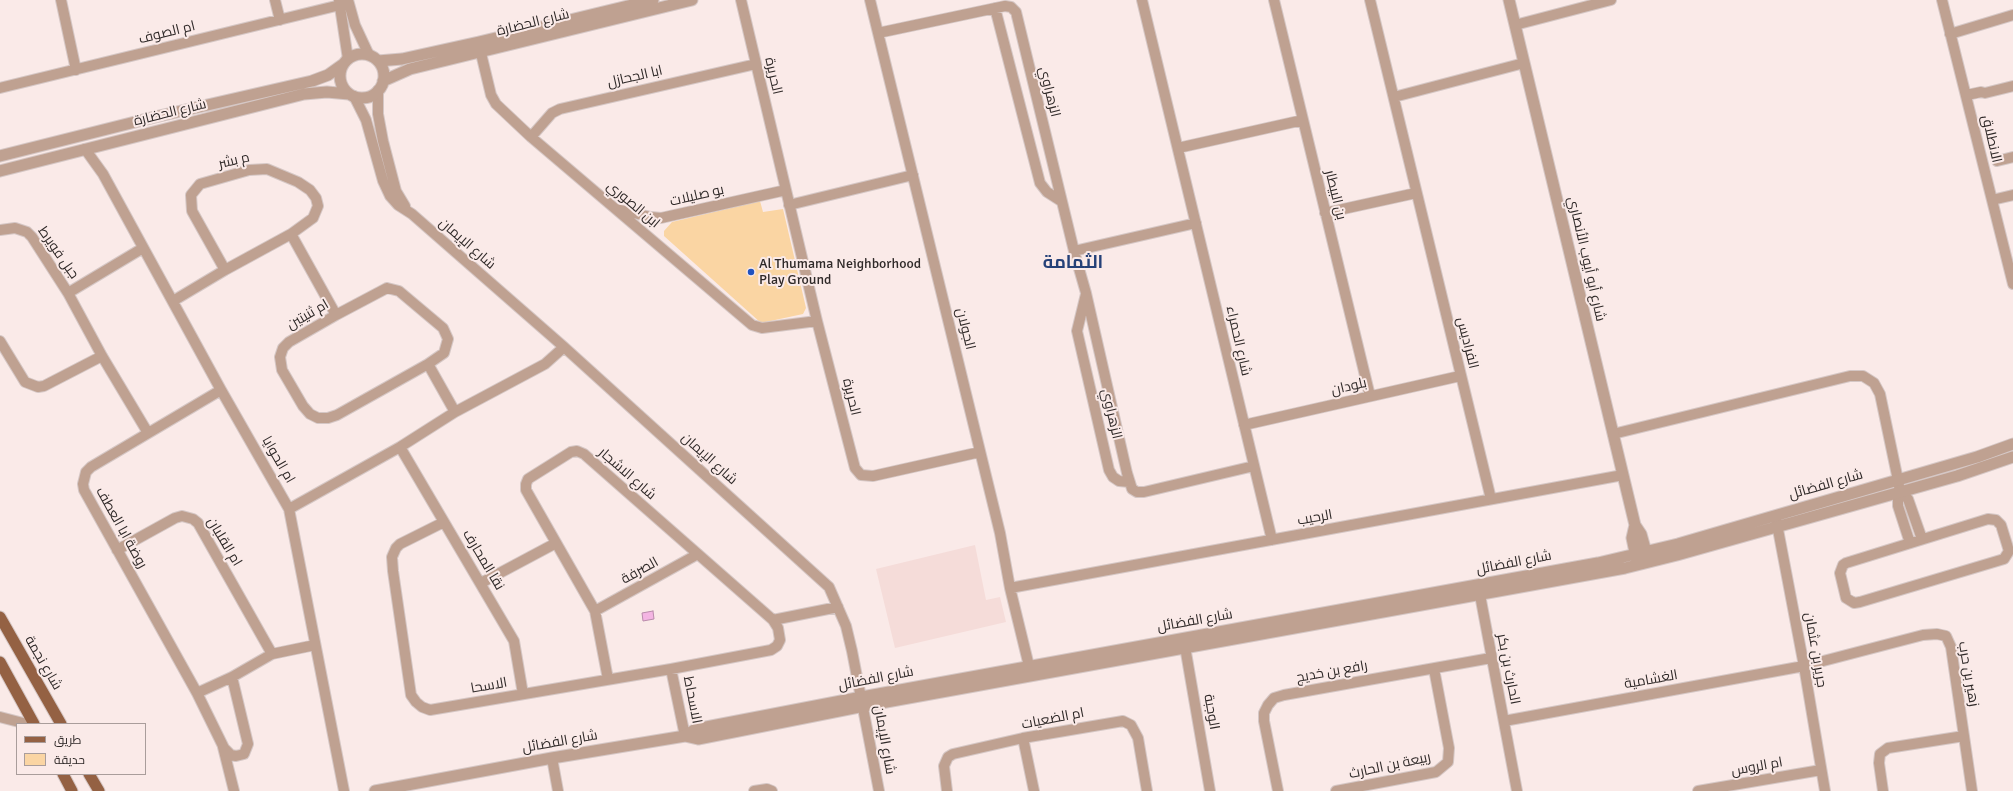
<!DOCTYPE html>
<meta charset="utf-8">
<style>
body{margin:0}
#map{position:relative;width:2013px;height:791px;overflow:hidden;background:#faeae8;font-family:Signika,Cairo,sans-serif}
canvas{display:block}
.legend{position:absolute;left:16px;top:723px;width:130px;height:52px;box-sizing:border-box;background:#faeae8;border:1px solid #a99d9b;margin:0;padding:5px 7px;list-style:none;font-size:12px;color:#2f2928}
.legend li{display:flex;align-items:center;gap:8px;height:20px}
.legend b{width:20px;border:1px solid #a99d9b}
</style>
<div id="map">
<canvas width="2013" height="791"></canvas>
<ul class="legend">
<li><b style="height:5px;background:#946143"></b>طريق</li>
<li><b style="height:11px;background:#fad5a3"></b>حديقة</li>
</ul>
</div>
<script>
const g = document.querySelector('canvas').getContext('2d');
g.lineJoin = 'round';
function fill(path, color) { g.fillStyle = color; g.fill(path, 'evenodd'); }
const shape = rows => new Path2D(rows.map(r => 'M' + r).join(''));
function trace(path, color, width, dash) { g.strokeStyle = color; g.lineWidth = width; g.lineCap = dash ? 'butt' : 'round'; g.setLineDash(dash || []); g.stroke(path); }
function write(font, color, halo, rows, align = 'center') {
  g.font = font + ' Signika,Cairo,sans-serif'; g.lineWidth = 4; g.setLineDash([]); g.textBaseline = 'middle'; g.strokeStyle = halo; g.fillStyle = color; for (const [text, x, y, turn = 0] of rows) {
    g.save(); g.translate(x, y); g.rotate((+turn || 0) * Math.PI / 180); g.textAlign = isNaN(turn) ? turn : align; if (halo) g.strokeText(text, 0, 0); g.fillText(text, 0, 0); g.restore();
  }
}
const built = shape([
 [975,545,986,600,1000,597,1006,622,895,648,876,569]
]);
const green = shape([
 [760,201,763,212,783,209,806,308,803,314,761,323,664,236,664,231,672,222]
]);
const water = shape([
 [653,611,654,619,643,621,642,613,653,611]
]);
const minor = shape([
 [61,0,76,70],
 [275,0,280,20],
 [339,0,348,59],
 [348,0,355,25,369,55],
 [741,0,817,321,855,468,861,475,873,476,980,452],
 [870,0,1000,533,1010,588,1029,666],
 [1142,0,1272,540],
 [1274,0,1370,396],
 [1370,0,1491,499],
 [1942,0,2013,284],
 [995,8,1040,183,1047,192,1061,201],
 [1515,25,1611,0],
 [878,33,1005,6,1011,7,1016,12,1074,251,1086,293,1127,473,1132,489,1137,492,1144,492,1254,466],
 [1950,34,2013,15],
 [479,45,491,95,496,104,531,137,752,325,762,328,817,321],
 [0,88,340,5],
 [378,90,378,114,383,141,396,191,405,206],
 [1967,95,1981,92,1985,93,2013,86],
 [354,96,366,120,383,181,390,196,398,205,412,214,564,347,829,587,846,626,852,651,879,791],
 [1394,97,1524,63],
 [531,137,552,113,560,109,756,64],
 [1178,148,1303,120],
 [85,149,103,174,221,390,289,509,344,791],
 [1997,161,2013,157],
 [1992,200,2013,195],
 [789,205,913,175],
 [616,209,651,217,661,218,786,190],
 [1325,213,1416,193],
 [0,230,15,228,27,232,32,237,68,293,102,356,148,433],
 [291,234,336,315],
 [1074,251,1196,223],
 [387,288,399,291,443,328,448,339,444,353,428,364,337,415,328,418,318,418,310,414,303,406,282,370,280,357,283,348,289,342,336,315,387,288],
 [68,293,143,248],
 [1086,294,1077,331,1109,470,1113,477,1119,481,1129,482],
 [173,301,225,270,291,234,313,218,318,206,316,198,310,190,298,182,267,169,249,170,200,184,191,195,192,211,225,270],
 [0,341,25,382,38,387,44,386,102,356],
 [428,364,455,412],
 [221,390,91,467,86,472,83,484,84,490,197,693,224,748,231,755,236,756,244,754,248,744,232,677],
 [1244,425,1460,376],
 [1613,434,1850,376,1863,376,1874,383,1880,394,1898,480,1900,492,1898,499,1898,506,1910,543],
 [400,447,514,641,523,694],
 [1900,492,1908,499,1922,539],
 [289,509,400,447,455,412,545,364,564,347],
 [1776,519,1804,666,1825,791],
 [1988,519,1996,520,2001,525,2009,551,2004,559,1860,602,1854,603,1846,598,1840,573,1843,565,1846,563,1988,519],
 [444,522,400,544,396,548,392,557,393,571,411,695,416,702,422,707,430,710,671,669,771,650,777,646,780,640,778,628,773,620,584,454,577,451,571,452,528,479,526,484,526,490,595,611,608,679],
 [117,550,175,518,182,516,193,519,198,523,272,654],
 [481,583,556,543],
 [1010,588,1623,475],
 [1484,588,1480,595,1517,791],
 [595,611,698,554],
 [773,620,838,607],
 [1184,641,1210,791],
 [671,669,685,736],
 [197,693,232,677,272,654,315,645],
 [0,717,27,724],
 [1504,721,1804,666,1923,635,1937,634,1946,636,1951,647,1972,791],
 [1023,738,1034,791],
 [223,747,234,791],
 [552,758,558,791],
 [754,791,767,789,772,791],
 [947,791,944,766,948,757,953,754,1023,738,1123,721,1131,725,1138,738,1147,791],
 [1278,791,1264,721,1264,713,1268,705,1274,698,1284,695,1491,658],
 [1336,791,1436,772,1448,762,1449,748,1434,669],
 [1698,791,1821,770],
 [1883,791,1879,763,1880,754,1888,748,1964,736]
]);
const tertiary = shape([
 [1509,0,1635,525,1632,538,1637,562],
 '340 76a22 22 0 1 1 44 0a22 22 0 1 1-44 0Z',
 [378,61,402,59,479,42,653,0],
 [383,81,410,69,692,0],
 [0,156,155,117,312,81,328,75,342,65],
 [0,171,304,94,327,92,349,94],
 [1635,525,1641,534,1648,559],
 [685,736,698,739,864,706,1625,568,1677,555,1957,476,2013,457],
 [375,791,552,758,685,736,696,729,862,697,1598,563,1678,544,1977,457,2013,444]
]);
const primary = shape([
 [0,617,61,724],
 [0,662,34,724],
 [63,774,72,791],
 [89,774,99,791]
]);
const markers = [
 [751,272,4,"#1f52bf"]
];
const streetNames = [
 ["شارع الحضارة",533,23,-14],
 ["ام الصوف",167,33,-14],
 ["الحريرة",773,76,77],
 ["ابا الجحازل",635,77,-13],
 ["الزهراوي",1049,92,76],
 ["شارع الحضارة",170,113,-14],
 ["الانطلاق",1991,139,77],
 ["م بشر",234,161,-13],
 ["بن البيطار",1335,195,76],
 ["بو صليلات",697,196,-13],
 ["ابن الصوري",633,205,40],
 ["شارع الإيمان",467,244,41],
 ["جبل فويرط",58,253,55],
 ["شارع أبو أيوب الأنصاري",1586,259,77],
 ["ام ثنيتين",308,315,-30],
 ["الجولان",965,329,76],
 ["شارع الحمراء",1238,341,77],
 ["الفراديس",1467,343,76],
 ["بلودان",1349,387,-13],
 ["الحريرة",851,397,76],
 ["الزهراوي",1111,414,77],
 ["شارع الإيمان",709,459,42],
 ["ام الحوايا",278,460,60],
 ["شارع الاشجار",627,474,41],
 ["شارع الفضائل",1826,485,-16],
 ["الرحيب",1315,518,-10],
 ["روضة ابا العطف",121,528,61],
 ["ام القلبان",224,542,59],
 ["نقا المحارف",483,560,59],
 ["شارع الفضائل",1514,563,-11],
 ["الصرفة",640,571,-29],
 ["شارع الفضائل",1195,621,-10],
 ["جرير بن عثمان",1815,650,80],
 ["شارع نجمة",43,663,60],
 ["الحارث بن بكر",1508,669,79],
 ["رافع بن خديج",1332,672,-10],
 ["زهير بن حرب",1968,674,80],
 ["شارع الفضائل",876,679,-11],
 ["الغشامية",1651,680,-10],
 ["الاسحا",489,686,-10],
 ["الاسحاط",692,700,79],
 ["الوجبة",1211,712,80],
 ["ام الضعيات",1053,719,-11],
 ["شارع الإيمان",884,740,80],
 ["شارع الفضائل",560,742,-10],
 ["ربيعة بن الحارث",1390,766,-12],
 ["ام الروس",1757,767,-10]
];
const poiNames = [
 ["Al Thumama Neighborhood",759,264],
 ["Play Ground",759,280]
];
const districtNames = [
 ["الثمامة",1073,263]
];
fill(built, '#f5dcd9');
fill(green, '#fad5a3');
fill(water, '#f4b5e3');
trace(water, '#b98bab', 1);
trace(minor, '#d5c7c5', 12);
trace(tertiary, '#d5c7c5', 13);
trace(primary, '#d5c7c5', 13);
trace(minor, '#bfa191', 10);
trace(tertiary, '#bfa191', 11);
trace(primary, '#946143', 11);
for (const [x, y, r, color] of markers) { const dot = new Path2D(); dot.arc(x, y, r, 0, 2 * Math.PI); g.fillStyle = color; g.fill(dot); trace(dot, '#faeae8', 1.5); }
write('14px', '#2f2928', '#faeae8', streetNames);
write('14px', '#2f2928', '#faeae8', poiNames, 'left');
write('bold 18px', '#254178', '#faeae8', districtNames);
</script>
